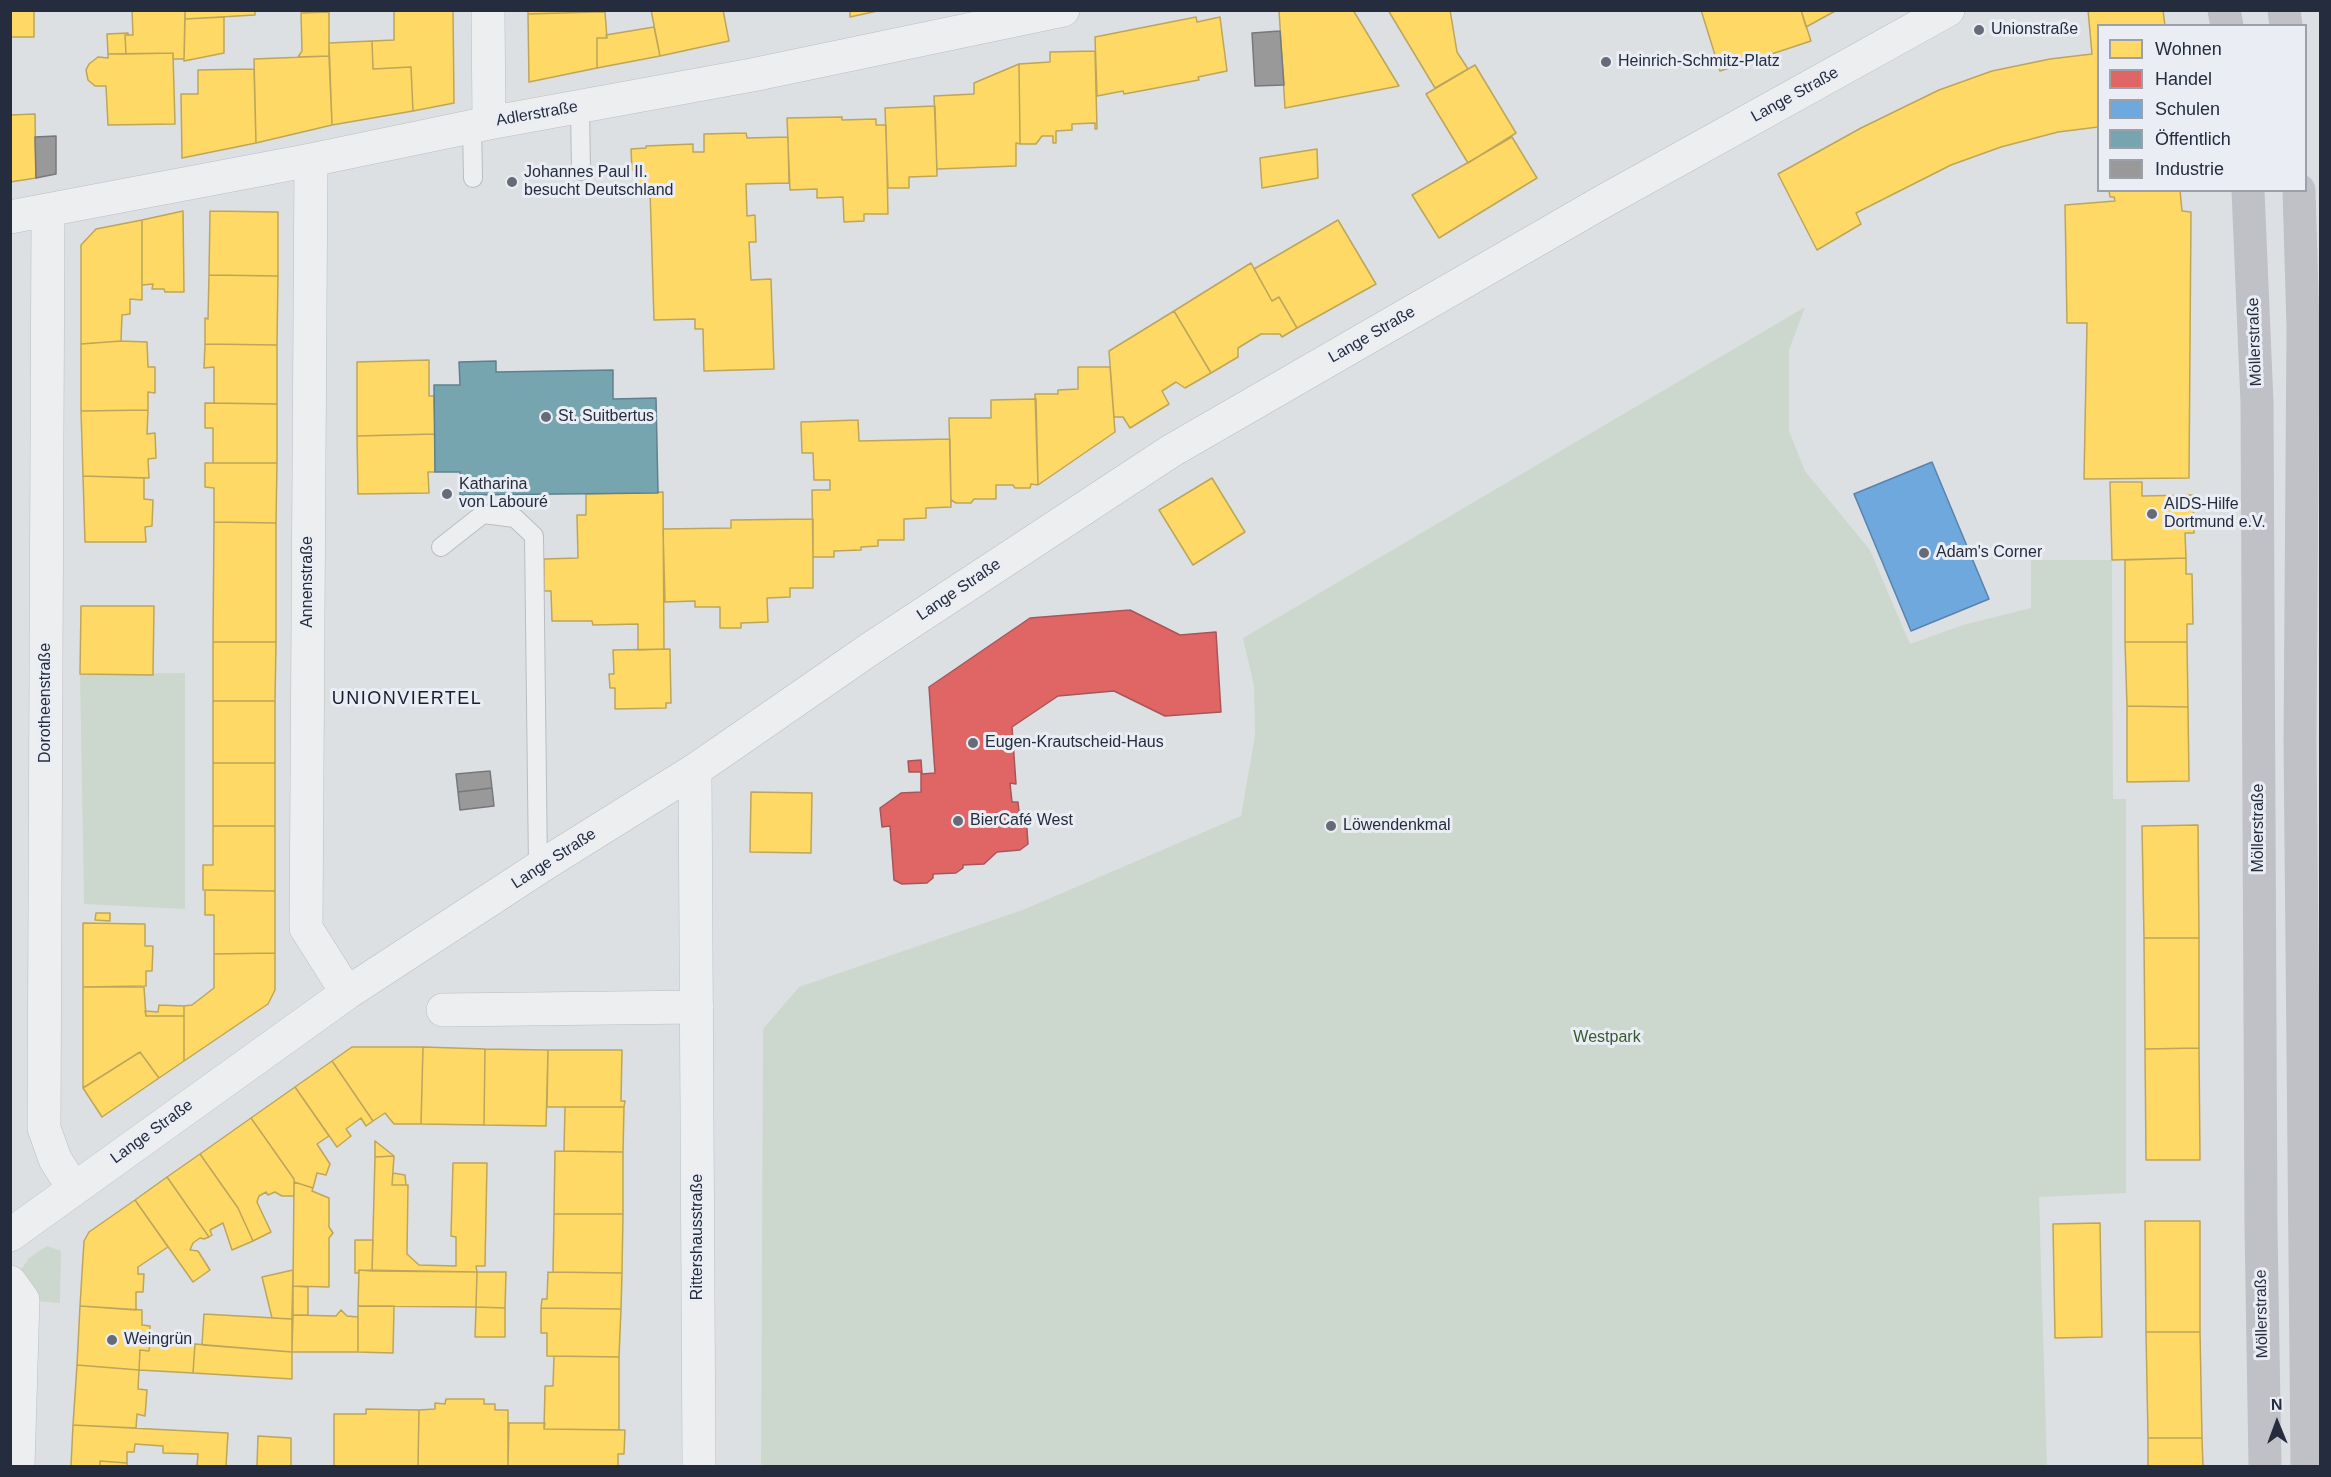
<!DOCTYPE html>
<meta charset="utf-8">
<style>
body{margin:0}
#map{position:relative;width:2331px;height:1477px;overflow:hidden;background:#dde0e3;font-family:Arial,sans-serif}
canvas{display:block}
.frame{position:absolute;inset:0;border:12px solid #242c3d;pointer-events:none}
.legend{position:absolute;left:2097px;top:24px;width:210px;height:168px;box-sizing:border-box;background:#eaeef4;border:2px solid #9ba0ab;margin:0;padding:8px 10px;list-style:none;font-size:18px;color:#242c3d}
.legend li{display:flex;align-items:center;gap:12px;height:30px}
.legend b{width:30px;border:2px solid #9ba0ab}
.north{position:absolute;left:2247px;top:1393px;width:60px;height:60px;-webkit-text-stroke:4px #eaeef4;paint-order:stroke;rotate:359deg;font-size:16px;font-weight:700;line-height:24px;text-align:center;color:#242c3d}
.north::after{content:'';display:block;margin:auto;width:21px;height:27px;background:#242c3d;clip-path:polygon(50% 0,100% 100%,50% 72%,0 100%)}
</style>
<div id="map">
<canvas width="2331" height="1477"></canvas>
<div class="frame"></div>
<ul class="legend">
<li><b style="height:16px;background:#ffd966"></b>Wohnen</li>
<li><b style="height:16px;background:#e06666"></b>Handel</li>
<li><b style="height:16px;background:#6fa8dc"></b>Schulen</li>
<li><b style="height:16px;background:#76a5af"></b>Öffentlich</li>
<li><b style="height:16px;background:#999"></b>Industrie</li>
</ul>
<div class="north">N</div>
</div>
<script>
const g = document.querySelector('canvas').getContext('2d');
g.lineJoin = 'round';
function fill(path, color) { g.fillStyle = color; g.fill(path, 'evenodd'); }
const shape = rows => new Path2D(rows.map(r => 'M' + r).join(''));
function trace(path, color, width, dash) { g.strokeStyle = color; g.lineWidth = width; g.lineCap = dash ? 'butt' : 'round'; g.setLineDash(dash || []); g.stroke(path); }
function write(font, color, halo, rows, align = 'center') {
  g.font = font + ' Arial,sans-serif'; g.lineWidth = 6; g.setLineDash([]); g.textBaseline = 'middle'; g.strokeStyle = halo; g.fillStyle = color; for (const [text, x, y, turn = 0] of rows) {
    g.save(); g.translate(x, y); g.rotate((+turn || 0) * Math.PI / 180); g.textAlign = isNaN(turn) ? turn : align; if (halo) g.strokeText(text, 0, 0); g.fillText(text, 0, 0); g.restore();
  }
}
const green = shape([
 [1805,307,1789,350,1789,431,1805,471,1870,550,1910,644,1963,625,2031,608,2031,560,2112,560,2113,799,2126,799,2126,1193,2039,1197,2047,1466,761,1466,763,1029,799,987,1025,909,1241,816,1255,735,1254,686,1243,638],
 [185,673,185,909,84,904,80,674],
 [47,1246,61,1251,60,1303,34,1301,26,1288,21,1270,29,1258]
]);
const homes = shape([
 [10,10,34,10,34,37,10,37,10,10],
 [132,10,185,10,184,59,173,59,173,53,126,54,125,35,133,35,132,10],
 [185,10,255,10,255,15,185,19,185,10],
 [394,10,453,10,454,103,413,111,411,67,373,69,372,41,394,40,394,10],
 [528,10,596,10,596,12,528,14,528,10],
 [651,10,723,10,729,41,660,56,651,10],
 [850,10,882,10,850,17,850,10],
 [1279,10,1353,10,1399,86,1285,108,1279,10],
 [1388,10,1450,10,1457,52,1468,69,1435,88,1388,10],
 [1701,10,1801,10,1811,41,1720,71,1701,10],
 [1801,10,1837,10,1806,27,1801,10],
 [2088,10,2163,10,2165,26,2098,26,2098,127,2058,132,2001,147,1951,165,1856,213,1861,224,1817,250,1778,174,1861,128,1939,90,1992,71,2050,59,2092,54,2088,10],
 [329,12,329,56,298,57,302,51,301,13,329,12],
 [596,12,605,12,607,38,597,38,597,68,529,82,528,14,596,12],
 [224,17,224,53,184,61,185,19,224,17],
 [1196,17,1197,22,1220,17,1227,71,1198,77,1199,80,1124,94,1123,91,1097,96,1095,37,1196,17],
 [654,27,660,56,597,68,597,38,607,38,606,35,654,27],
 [128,33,128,35,125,35,126,54,108,54,107,34,128,33],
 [372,41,373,69,411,67,413,111,332,125,329,43,372,41],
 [1095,51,1097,129,1095,129,1095,123,1072,124,1072,130,1056,131,1056,143,1053,143,1053,136,1042,136,1036,144,1020,144,1019,64,1050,62,1050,52,1095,51],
 [173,53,175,124,108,125,106,86,95,86,88,80,86,70,89,64,98,57,108,58,108,54,173,53],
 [329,56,332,125,256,143,254,59,329,56],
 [1019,64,1020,144,1016,143,1016,166,937,169,934,96,974,94,974,83,1019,64],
 [1475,65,1516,133,1468,163,1426,94,1475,65],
 [254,69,256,143,182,158,181,94,198,94,198,70,254,69],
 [935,106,937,176,909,177,909,188,888,188,885,108,935,106],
 [35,114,36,178,10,182,10,115,35,114],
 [842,117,842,120,876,119,876,125,886,125,888,214,864,214,864,221,844,222,843,197,817,198,817,189,790,190,787,118,842,117],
 [746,133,747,138,788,137,789,183,746,184,747,216,755,215,756,242,749,242,751,280,771,279,774,369,704,371,703,329,695,329,695,319,654,320,650,190,637,190,637,170,632,170,631,149,646,148,646,146,693,144,693,152,704,152,704,134,746,133],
 [1512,137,1537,178,1439,238,1412,195,1512,137],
 [1317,149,1318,178,1262,188,1260,158,1317,149],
 [2109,190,2180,190,2182,211,2191,212,2189,478,2084,479,2087,323,2067,323,2065,205,2115,201,2114,197,2110,197,2109,190],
 [183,211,184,292,165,292,164,289,152,289,153,284,142,285,142,220,183,211],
 [210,211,278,212,278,276,209,275,210,211],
 [142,220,142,300,130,299,130,314,122,315,121,341,81,344,81,245,96,229,142,220],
 [1338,220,1376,284,1297,328,1279,297,1272,301,1254,269,1338,220],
 [1251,263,1272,301,1279,297,1297,328,1282,337,1280,334,1261,334,1238,348,1238,357,1211,373,1174,311,1251,263],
 [209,275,278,276,277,345,205,344,205,318,208,319,209,275],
 [1174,311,1211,373,1185,388,1176,382,1162,391,1169,404,1130,428,1123,417,1114,417,1109,351,1174,311],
 [121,341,147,342,148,367,155,367,155,393,148,392,148,410,81,411,81,344,121,341],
 [205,344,277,345,277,404,214,403,214,367,204,368,205,344],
 [429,360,429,396,434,396,435,434,357,436,357,362,429,360],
 [1078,367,1110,367,1115,432,1038,485,1035,394,1058,394,1058,390,1078,389,1078,367],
 [1036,399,1038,485,1031,484,1030,488,1015,488,1013,485,996,485,996,499,974,499,971,503,956,503,951,500,949,418,991,418,991,400,1036,399],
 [205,403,277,404,277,463,213,463,213,428,205,428,205,403],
 [148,410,147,434,155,433,156,458,148,459,149,478,83,476,81,411,148,410],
 [858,420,859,441,950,439,951,507,926,508,926,518,904,519,904,540,878,540,878,546,861,547,861,550,834,551,834,557,813,557,812,490,830,490,830,480,814,480,813,453,802,453,801,422,858,420],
 [435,434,435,472,428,472,429,493,358,494,357,436,435,434],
 [205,463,277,463,276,523,214,522,214,488,205,487,205,463],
 [83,476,144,478,144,499,153,500,152,526,145,527,146,542,85,542,83,476],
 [1212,478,1245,532,1193,565,1159,510,1212,478],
 [2110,482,2142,482,2142,496,2193,495,2194,533,2185,533,2186,558,2112,560,2110,482],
 [663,492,664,649,638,650,638,624,593,625,592,621,552,621,551,591,544,591,544,559,578,558,577,515,586,515,586,494,663,492],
 [813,519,813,588,790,588,790,597,767,598,768,622,741,623,741,628,720,628,720,607,695,607,695,601,665,602,663,529,731,528,731,520,813,519],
 [214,522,276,523,276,642,213,642,214,522],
 [2186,558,2186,574,2192,574,2193,624,2187,624,2187,642,2125,642,2125,560,2186,558],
 [81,606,154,606,153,675,80,674,81,606],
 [213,642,276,642,275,701,213,701,213,642],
 [2125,642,2187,642,2188,707,2127,706,2125,642],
 [670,649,671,703,666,703,666,708,615,709,615,688,610,688,609,674,614,674,613,650,670,649],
 [213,701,275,701,275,763,213,763,213,701],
 [2127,706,2188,707,2189,781,2127,782,2127,706],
 [213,763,275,763,275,826,213,826,213,763],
 [751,792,812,793,811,853,750,852,751,792],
 [2198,825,2199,938,2144,938,2142,826,2198,825],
 [213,826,275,826,275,891,203,890,203,865,213,865,213,826],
 [205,890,275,891,275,953,214,954,214,915,205,915,205,890],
 [96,913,110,913,110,921,95,920,96,913],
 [83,923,145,924,145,946,153,946,152,971,146,971,146,986,83,987,83,923],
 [2144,938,2199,938,2199,1048,2145,1049,2144,938],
 [275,953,275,990,268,1004,184,1061,184,1006,192,1005,214,988,214,954,275,953],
 [83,987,144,987,146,1016,184,1016,184,1061,159,1078,140,1052,83,1088,83,987],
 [159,1005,184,1006,184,1016,146,1016,145,1011,158,1012,159,1005],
 [352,1047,423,1047,421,1124,394,1124,385,1113,373,1121,332,1061,352,1047],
 [423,1047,485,1049,484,1125,421,1124,423,1047],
 [2199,1048,2200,1160,2146,1160,2145,1049,2199,1048],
 [485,1049,548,1050,546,1126,484,1125,485,1049],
 [548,1050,622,1050,621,1101,625,1101,624,1107,547,1107,548,1050],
 [140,1052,159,1078,102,1117,83,1088,140,1052],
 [332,1061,373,1121,366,1126,361,1118,346,1129,351,1136,337,1147,295,1087,332,1061],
 [295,1087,329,1136,317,1144,330,1164,326,1175,317,1173,313,1188,294,1182,294,1179,251,1118,295,1087],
 [565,1107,624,1107,623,1152,564,1151,565,1107],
 [251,1118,294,1179,294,1196,282,1196,275,1192,268,1195,266,1192,259,1196,257,1202,271,1232,253,1241,238,1208,200,1154,251,1118],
 [375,1141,394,1156,375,1157,375,1141],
 [555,1151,623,1152,623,1214,554,1214,555,1151],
 [200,1154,238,1208,253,1241,232,1250,223,1223,210,1230,212,1235,209,1237,167,1177,200,1154],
 [394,1156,392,1185,408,1185,407,1254,419,1265,456,1266,456,1237,451,1236,453,1163,487,1163,485,1266,476,1266,477,1272,372,1271,375,1157,394,1156],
 [393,1173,405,1175,406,1185,392,1185,393,1173],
 [167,1177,209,1237,204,1239,200,1238,193,1243,190,1250,198,1251,210,1270,193,1282,135,1200,167,1177],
 [294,1182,313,1188,312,1191,329,1198,329,1227,333,1233,329,1238,329,1287,293,1286,294,1182],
 [135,1200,168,1247,138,1267,138,1274,144,1274,143,1292,136,1292,136,1310,80,1306,84,1241,89,1232,135,1200],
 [554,1214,623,1214,622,1273,553,1272,554,1214],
 [2145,1221,2200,1221,2200,1332,2146,1332,2145,1221],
 [2100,1223,2102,1337,2055,1338,2053,1224,2100,1223],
 [355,1240,373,1240,372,1271,359,1270,358,1273,355,1273,355,1240],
 [293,1270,292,1319,272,1318,262,1277,293,1270],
 [359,1270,477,1272,476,1307,358,1306,359,1270],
 [477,1272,506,1272,505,1308,476,1307,477,1272],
 [548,1272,622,1273,621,1309,541,1308,542,1299,547,1299,548,1272],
 [293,1286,308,1287,308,1315,293,1315,293,1286],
 [80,1306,142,1310,142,1325,150,1326,150,1341,149,1351,140,1350,139,1370,77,1365,80,1306],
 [358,1306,394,1306,393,1353,358,1352,358,1306],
 [476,1307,505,1308,505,1337,475,1337,476,1307],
 [541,1308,621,1309,619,1357,547,1356,547,1333,541,1333,541,1308],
 [341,1310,347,1316,358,1317,358,1352,292,1352,293,1315,336,1316,341,1310],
 [204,1314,292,1319,292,1352,202,1345,204,1314],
 [2146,1332,2200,1332,2202,1438,2148,1438,2146,1332],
 [150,1341,195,1344,193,1373,139,1370,140,1350,149,1351,150,1341],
 [195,1344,292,1352,292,1379,193,1373,195,1344],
 [554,1356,619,1357,619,1430,544,1429,545,1386,553,1386,554,1356],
 [77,1365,139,1370,138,1389,147,1390,145,1416,137,1414,136,1428,73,1425,77,1365],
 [446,1399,484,1399,484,1404,495,1404,495,1410,508,1410,508,1466,418,1466,419,1410,435,1409,435,1403,445,1404,446,1399],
 [366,1409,419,1410,418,1466,334,1466,334,1414,366,1414,366,1409],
 [509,1423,545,1423,544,1429,625,1430,624,1454,618,1454,618,1466,508,1466,509,1423],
 [73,1425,228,1433,226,1466,197,1466,198,1454,163,1453,163,1446,135,1444,134,1452,127,1452,127,1463,100,1461,100,1466,71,1466,73,1425],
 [258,1436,291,1438,291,1466,257,1466,258,1436],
 [2148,1438,2202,1438,2203,1466,2148,1466,2148,1438],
 [100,1461,127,1463,127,1466,100,1466,100,1461]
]);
const shops = shape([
 [1130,610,1180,635,1216,632,1221,712,1165,716,1114,691,1058,696,1012,727,1016,784,1010,783,1012,802,1018,802,1019,811,1026,815,1028,844,1020,850,997,852,984,864,963,865,963,868,956,873,933,874,933,878,927,883,902,884,894,880,890,826,882,827,880,808,901,793,921,792,921,772,909,772,908,761,921,760,922,774,935,773,929,687,1030,618,1130,610]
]);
const schools = shape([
 [1932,462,1989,599,1911,631,1854,494,1932,462]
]);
const public = shape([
 [496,361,496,372,613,370,613,399,656,398,658,493,460,495,460,472,435,472,434,385,460,385,459,362,496,361]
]);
const industry = shape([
 [1280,31,1284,85,1255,86,1252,33,1280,31],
 [56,136,56,174,36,178,35,137,56,136],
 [490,771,492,788,458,792,456,774,490,771],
 [492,788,494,806,460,810,458,792,492,788]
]);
const lane = shape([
 [580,107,581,171],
 [472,126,473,178],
 [441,547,483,514,515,518,534,536,538,868]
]);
const street = shape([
 [488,10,489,123],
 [311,160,306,928,347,993],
 [48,210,44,1128,55,1159,73,1188],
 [10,217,311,160,489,123,752,75,1063,10],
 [695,770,699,1466],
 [443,1010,697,1007],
 [10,1235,347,993,546,863,695,770,870,649,1171,451,1604,201,1948,10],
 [10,1282,23,1300,18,1466]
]);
const secondary = shape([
 [2224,10,2227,26],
 [2284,10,2286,26],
 [2248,190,2257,403,2261,1228,2265,1466],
 [2299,190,2303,328,2300,741,2307,1466]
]);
const markers = [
 [1979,30,6,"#656b77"],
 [1606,62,6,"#656b77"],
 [512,182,6,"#656b77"],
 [546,417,6,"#656b77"],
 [447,494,6,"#656b77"],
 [2152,514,6,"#656b77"],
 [1924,553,6,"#656b77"],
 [973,743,6,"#656b77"],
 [958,821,6,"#656b77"],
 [1331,826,6,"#656b77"],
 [112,1340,6,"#656b77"]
];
const poiNames = [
 ["Unionstraße",1991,30],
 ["Heinrich-Schmitz-Platz",1618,62],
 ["Johannes Paul II.",524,173],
 ["besucht Deutschland",524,191],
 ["St. Suitbertus",558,417],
 ["Katharina",459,485],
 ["von Labouré",459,503],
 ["AIDS-Hilfe",2164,505],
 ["Dortmund e.V.",2164,523],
 ["Adam's Corner",1936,553],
 ["Eugen-Krautscheid-Haus",985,743],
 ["BierCafé West",970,821],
 ["Löwendenkmal",1343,826],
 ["Weingrün",124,1340]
];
const streetNames = [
 ["Lange Straße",1795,95,-29],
 ["Adlerstraße",537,114,-10],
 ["Lange Straße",1372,335,-30],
 ["Möllerstraße",2255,342,-92],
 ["Annenstraße",308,582,-90],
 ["Lange Straße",959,590,-34],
 ["Dorotheenstraße",46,703,-90],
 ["Möllerstraße",2259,828,-90],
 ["Lange Straße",554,859,-33],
 ["Lange Straße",152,1132,-36],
 ["Rittershausstraße",698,1237,-90],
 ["Möllerstraße",2262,1314,-91]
];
const parkNames = [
 ["Westpark",1607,1038]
];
const neighbourhoodNames = [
 ["UNIONVIERTEL",407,699]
];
fill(green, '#ccd8cd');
fill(homes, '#ffd966');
trace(homes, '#bda55a', 1.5);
fill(shops, '#e06666');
trace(shops, '#a8555a', 1.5);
fill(schools, '#6fa8dc');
trace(schools, '#5883ac', 1.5);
fill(public, '#76a5af');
trace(public, '#5d818d', 1.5);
fill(industry, '#999');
trace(industry, '#76787d', 1.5);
trace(lane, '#babcc1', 20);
trace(street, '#babcc1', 34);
trace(lane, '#edeef0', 18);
trace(street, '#edeef0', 33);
trace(secondary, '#bfc1c6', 33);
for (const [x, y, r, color] of markers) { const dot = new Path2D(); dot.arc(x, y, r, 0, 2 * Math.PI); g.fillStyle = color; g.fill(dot); trace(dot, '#eaeef4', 2); }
write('16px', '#242c3d', '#eaeef4', poiNames, 'left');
write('16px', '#242c3d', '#eaeef4', streetNames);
write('16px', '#365a30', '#eaeef4', parkNames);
g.letterSpacing = '1.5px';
write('18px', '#161d2e', '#eaeef4', neighbourhoodNames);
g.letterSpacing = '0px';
</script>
